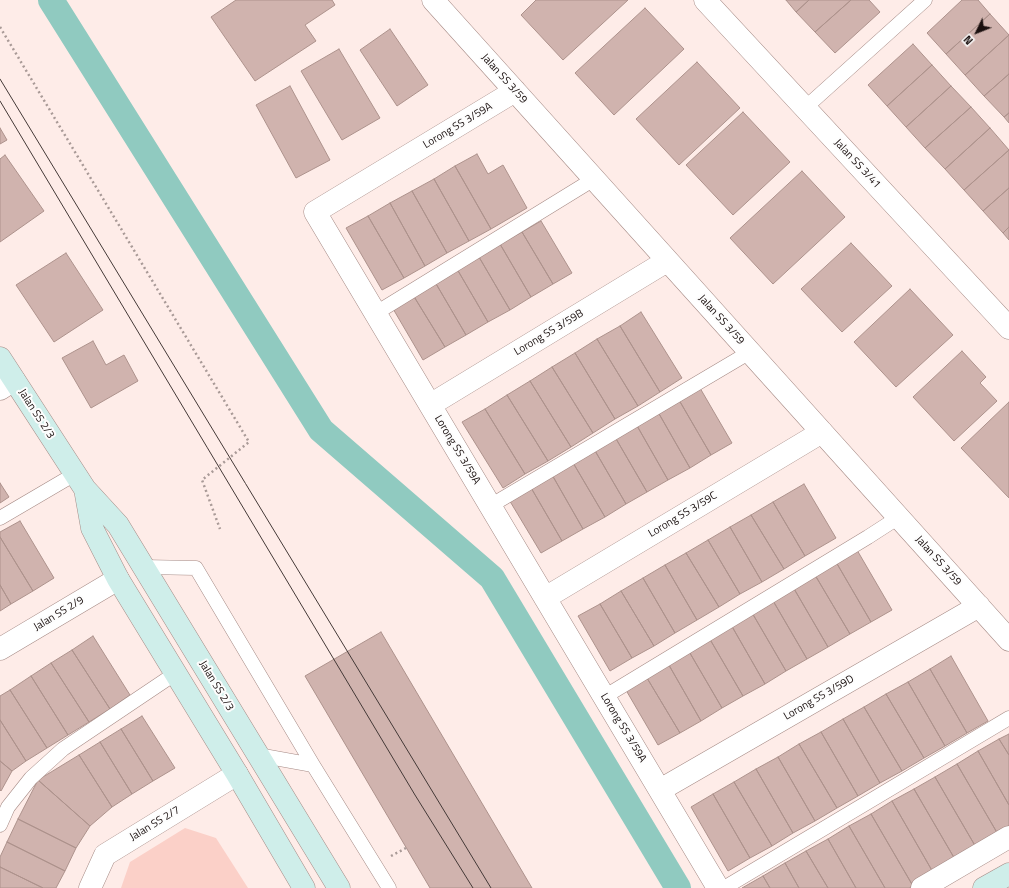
<!DOCTYPE html>
<style>
body{margin:0}
#map{position:relative;width:1009px;height:888px;overflow:hidden;background:#feece8;font-family:"Titillium Web",sans-serif}
canvas{display:block}
.north{position:absolute;left:957px;top:12px;width:40px;height:40px;-webkit-text-stroke:3px #fdfdfd;paint-order:stroke;rotate:227deg;font-size:11px;font-weight:700;line-height:16px;text-align:center;color:#190f0e}
.north::after{content:'';display:block;margin:auto;width:14px;height:18px;background:#190f0e;clip-path:polygon(50% 0,100% 100%,50% 72%,0 100%)}
</style>
<div id="map">
<canvas width="1009" height="888"></canvas>
<div class="north">N</div>
</div>
<script>
const g = document.querySelector('canvas').getContext('2d');
g.lineJoin = 'round';
function fill(path, color) { g.fillStyle = color; g.fill(path, 'evenodd'); }
const shape = rows => new Path2D(rows.map(r => 'M' + r).join(''));
function trace(path, color, width, dash) { g.strokeStyle = color; g.lineWidth = width; g.lineCap = dash ? 'butt' : 'round'; g.setLineDash(dash || []); g.stroke(path); }
function write(font, color, halo, rows, align = 'center') {
  g.font = font + ' "Titillium Web",sans-serif'; g.lineWidth = 4; g.setLineDash([]); g.textBaseline = 'middle'; g.strokeStyle = halo; g.fillStyle = color; for (const [text, x, y, turn = 0] of rows) {
    g.save(); g.translate(x, y); g.rotate((+turn || 0) * Math.PI / 180); g.textAlign = isNaN(turn) ? turn : align; if (halo) g.strokeText(text, 0, 0); g.fillText(text, 0, 0); g.restore();
  }
}
const green = shape([
 [185,828,216,838,248,888,121,888,130,862]
]);
const canal = shape([
 [51,0,321,430,492,578,678,888]
]);
const building = shape([
 [236,0,332,0,335,5,305,25,316,41,255,81,211,17,236,0],
 [536,0,628,0,563,60,521,15,536,0],
 [786,0,809,0,796,12,786,0],
 [809,0,851,0,815,32,796,12,809,0],
 [851,0,869,0,880,12,835,53,815,32,851,0],
 [962,0,978,0,990,14,946,54,927,33,962,0],
 [645,8,684,49,614,115,575,73,645,8],
 [990,14,1009,35,965,75,946,54,990,14],
 [390,29,428,85,397,106,360,50,390,29],
 [1009,35,1009,74,984,96,965,75,1009,35],
 [913,44,932,65,887,106,868,85,913,44],
 [339,49,380,118,342,140,301,71,339,49],
 [697,62,740,108,679,165,636,119,697,62],
 [932,65,951,86,906,127,887,106,932,65],
 [1009,74,1009,113,1004,117,984,96,1009,74],
 [290,86,330,160,296,178,256,105,290,86],
 [951,86,971,107,925,148,906,127,951,86],
 [971,107,990,128,945,169,925,148,971,107],
 [743,112,790,162,733,215,686,165,743,112],
 [1009,113,1009,123,1004,117,1009,113],
 [0,128,7,140,0,144,0,128],
 [990,128,1009,150,964,190,945,169,990,128],
 [1009,150,1009,188,983,211,964,190,1009,150],
 [477,154,488,174,503,165,527,208,491,229,455,166,477,154],
 [5,155,44,211,0,242,0,159,5,155],
 [455,166,491,229,469,241,434,179,455,166],
 [802,171,845,217,773,284,730,238,802,171],
 [434,179,469,241,447,253,412,191,434,179],
 [1009,188,1009,227,1003,233,983,211,1009,188],
 [412,191,447,253,425,266,390,203,412,191],
 [390,203,425,266,404,278,368,216,390,203],
 [368,216,404,278,382,290,346,228,368,216],
 [541,221,572,273,553,284,522,232,541,221],
 [1009,227,1009,240,1003,233,1009,227],
 [522,232,553,284,531,297,500,244,522,232],
 [851,243,892,286,842,332,801,289,851,243],
 [500,244,531,297,510,310,479,257,500,244],
 [66,253,103,310,54,342,16,285,66,253],
 [479,257,510,310,488,322,457,269,479,257],
 [457,269,488,322,466,335,435,282,457,269],
 [435,282,466,335,445,347,413,295,435,282],
 [910,289,953,335,896,387,854,342,910,289],
 [413,295,445,347,423,360,392,307,413,295],
 [641,312,682,378,660,392,620,326,641,312],
 [620,326,660,392,638,406,597,339,620,326],
 [597,339,638,406,615,419,575,353,597,339],
 [93,341,106,365,124,355,138,381,91,408,62,358,93,341],
 [962,351,986,377,980,383,997,401,954,441,913,397,962,351],
 [575,353,615,419,593,433,552,367,575,353],
 [552,367,593,433,571,447,530,381,552,367],
 [530,381,571,447,548,461,507,395,530,381],
 [700,388,732,443,711,455,679,400,700,388],
 [507,395,548,461,525,474,485,409,507,395],
 [679,400,711,455,690,468,658,412,679,400],
 [1009,402,1009,498,961,448,1009,402],
 [485,409,525,474,503,488,462,422,485,409],
 [658,412,690,468,668,480,636,424,658,412],
 [636,424,668,480,647,492,615,437,636,424],
 [615,437,647,492,626,504,594,449,615,437],
 [594,449,626,504,605,517,572,461,594,449],
 [572,461,605,517,583,529,551,473,572,461],
 [551,473,583,529,562,541,530,486,551,473],
 [0,483,9,497,0,503,0,483],
 [804,484,836,538,805,556,773,502,804,484],
 [530,486,562,541,541,553,508,498,530,486],
 [773,502,805,556,784,569,751,515,773,502],
 [751,515,784,569,762,582,730,527,751,515],
 [20,521,54,578,33,591,0,537,0,532,20,521],
 [730,527,762,582,740,594,708,540,730,527],
 [0,537,33,591,11,604,0,585,0,537],
 [708,540,740,594,719,607,686,553,708,540],
 [857,550,892,610,871,622,836,562,857,550],
 [686,553,719,607,697,620,665,565,686,553],
 [836,562,871,622,850,634,815,575,836,562],
 [665,565,697,620,675,633,643,578,665,565],
 [815,575,850,634,828,647,793,587,815,575],
 [643,578,675,633,654,646,621,591,643,578],
 [0,585,11,604,0,611,0,585],
 [793,587,828,647,807,659,772,599,793,587],
 [621,591,654,646,632,658,600,604,621,591],
 [772,599,807,659,786,671,751,611,772,599],
 [600,604,632,658,610,671,578,616,600,604],
 [751,611,786,671,765,684,730,623,751,611],
 [730,623,765,684,743,696,708,636,730,623],
 [381,632,532,888,430,888,305,676,381,632],
 [93,636,130,695,110,709,72,650,93,636],
 [708,636,743,696,722,708,687,648,708,636],
 [687,648,722,708,701,721,666,660,687,648],
 [72,650,110,709,89,722,51,663,72,650],
 [951,656,988,721,967,733,930,669,951,656],
 [666,660,701,721,680,733,644,673,666,660],
 [51,663,89,722,68,735,31,676,51,663],
 [930,669,967,733,945,746,908,682,930,669],
 [644,673,680,733,658,745,623,685,644,673],
 [31,676,68,735,47,748,10,690,31,676],
 [908,682,945,746,924,758,886,694,908,682],
 [10,690,47,748,26,761,0,720,0,696,10,690],
 [886,694,924,758,902,771,864,707,886,694],
 [864,707,902,771,880,783,843,719,864,707],
 [142,716,175,768,153,781,121,729,142,716],
 [843,719,880,783,858,796,821,732,843,719],
 [0,720,26,761,12,771,0,761,0,720],
 [121,729,153,781,132,794,100,742,121,729],
 [821,732,858,796,837,808,799,744,821,732],
 [1009,734,1009,755,999,739,1009,734],
 [999,739,1009,755,1009,805,978,751,999,739],
 [100,742,132,794,112,807,79,755,100,742],
 [799,744,837,808,815,821,778,757,799,744],
 [978,751,1009,805,1009,830,999,836,957,764,978,751],
 [79,755,112,807,90,826,38,780,79,755],
 [778,757,815,821,793,833,756,769,778,757],
 [0,761,12,771,1,791,0,790,0,761],
 [957,764,999,836,977,849,935,777,957,764],
 [756,769,793,833,772,846,734,782,756,769],
 [935,777,977,849,956,861,914,789,935,777],
 [38,780,90,826,76,848,18,819,38,780],
 [734,782,772,846,750,858,713,794,734,782],
 [914,789,956,861,934,874,892,801,914,789],
 [713,794,750,858,728,871,691,807,713,794],
 [892,801,934,874,913,886,871,814,892,801],
 [871,814,913,886,909,888,885,888,849,826,871,814],
 [18,819,76,848,65,871,7,842,18,819],
 [849,826,885,888,856,888,828,839,849,826],
 [828,839,856,888,828,888,806,851,828,839],
 [7,842,65,871,56,888,43,888,0,867,0,857,7,842],
 [806,851,828,888,799,888,785,863,806,851],
 [785,863,799,888,770,888,763,876,785,863],
 [0,867,43,888,0,888,0,867],
 [763,876,770,888,742,888,763,876]
]);
const path = shape([
 [0,27,249,442,202,480,220,529],
 [391,856,406,848]
]);
const service = shape([
 [805,108,925,0],
 [376,313,594,179],
 [490,506,750,352],
 [0,518,75,474],
 [144,567,196,568,313,765,389,888],
 [604,697,868,537,899,517],
 [258,755,313,765],
 [0,825,8,807,31,778,63,749,176,673],
 [724,888,1009,718]
]);
const minor = shape([
 [433,0,1009,640],
 [705,0,1009,328],
 [515,91,315,212,718,888],
 [0,389,14,380],
 [430,405,667,261],
 [545,598,822,432],
 [0,649,118,579],
 [660,790,979,606],
 [90,888,105,855,237,774],
 [922,888,1009,837]
]);
const secondary = shape([
 [0,358,85,489,118,525,339,888],
 [85,489,92,528,118,579,237,774,304,888],
 [984,888,1009,874]
]);
const tram = shape([
 [0,79,491,888],
 [0,101,415,795,473,888]
]);
const streetNames = [
 ["Jalan SS 3/59",504,79,48],
 ["Lorong SS 3/59A",458,126,-31],
 ["Jalan SS 3/41",857,164,47],
 ["Jalan SS 3/59",721,320,48],
 ["Lorong SS 3/59B",549,333,-31],
 ["Jalan SS 2/3",36,414,57],
 ["Lorong SS 3/59A",457,450,59],
 ["Lorong SS 3/59C",683,515,-31],
 ["Jalan SS 3/59",938,561,48],
 ["Jalan SS 2/9",59,614,-31],
 ["Jalan SS 2/3",216,686,59],
 ["Lorong SS 3/59D",819,698,-30],
 ["Lorong SS 3/59A",623,728,59],
 ["Jalan SS 2/7",155,824,-31]
];
fill(green, '#fbd0c8');
trace(canal, '#90cac0', 26);
fill(building, '#d0b3ae');
trace(building, '#ad928c', 1);
trace(service, '#a58a85', 15);
trace(minor, '#a58a85', 23);
trace(secondary, '#a58a85', 23);
trace(path, '#a99a97', 2.5, [2, 3]);
trace(service, '#fff', 14);
trace(minor, '#fff', 22);
trace(secondary, '#cfeeea', 22);
trace(tram, '#443937', 1);
write('11px', '#190f0e', '#fdfdfd', streetNames);
</script>
